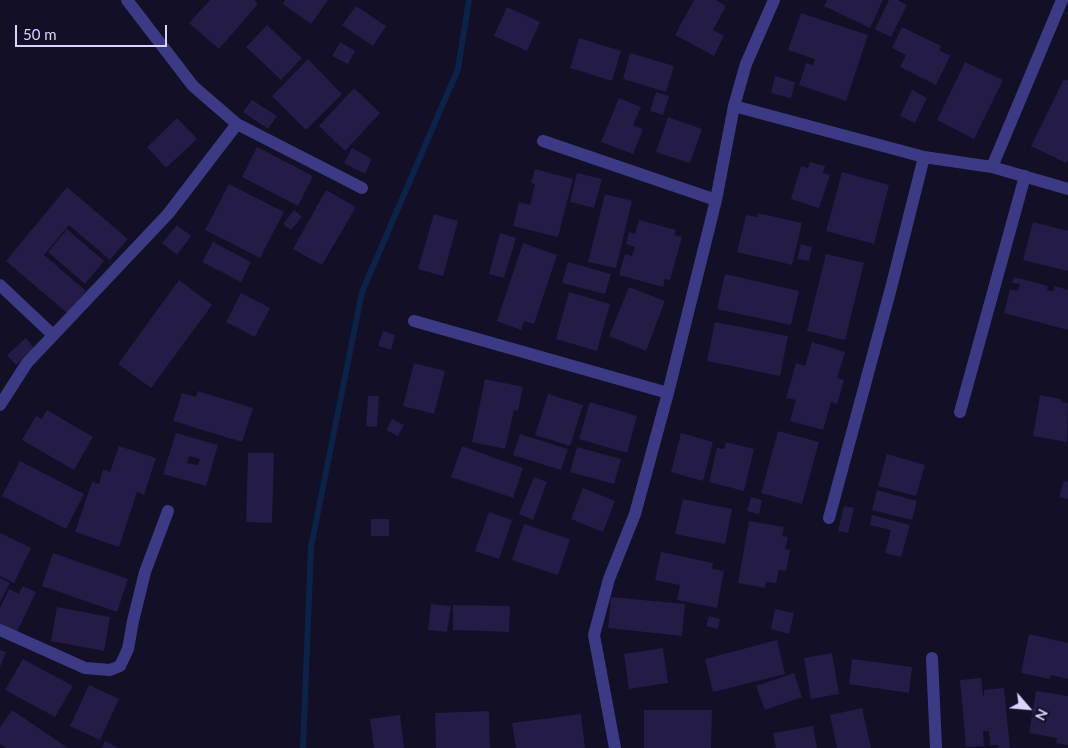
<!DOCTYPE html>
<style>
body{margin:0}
#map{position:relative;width:1068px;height:748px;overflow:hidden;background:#130f26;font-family:Lato,sans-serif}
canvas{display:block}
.north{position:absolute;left:1003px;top:683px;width:50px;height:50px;-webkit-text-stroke:4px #130f26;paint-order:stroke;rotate:117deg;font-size:14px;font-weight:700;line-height:20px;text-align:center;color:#d9d4ff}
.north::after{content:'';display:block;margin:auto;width:18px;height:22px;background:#d9d4ff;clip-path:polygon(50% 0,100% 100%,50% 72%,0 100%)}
.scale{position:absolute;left:15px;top:25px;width:152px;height:22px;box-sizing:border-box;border:2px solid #d9d4ff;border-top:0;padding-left:6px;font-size:15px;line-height:18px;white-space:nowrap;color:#d9d4ff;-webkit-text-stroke:4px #130f26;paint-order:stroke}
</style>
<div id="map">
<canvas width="1068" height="748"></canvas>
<div class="north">N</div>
<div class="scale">50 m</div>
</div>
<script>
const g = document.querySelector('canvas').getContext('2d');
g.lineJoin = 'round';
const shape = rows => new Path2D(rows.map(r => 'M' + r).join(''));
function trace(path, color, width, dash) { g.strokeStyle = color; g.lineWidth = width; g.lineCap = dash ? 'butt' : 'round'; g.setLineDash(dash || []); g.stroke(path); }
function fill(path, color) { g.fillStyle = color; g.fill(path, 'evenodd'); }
const stream = shape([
 [303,748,311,547,362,292,458,69,469,0]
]);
const building = shape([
 [210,0,254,0,258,4,219,49,189,23],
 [285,0,328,0,311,24,283,4],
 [694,0,716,0,726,6,713,30,724,36,714,56,675,35],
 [827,0,883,0,870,28,824,6],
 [889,0,898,0,907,5,891,37,875,29],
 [356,6,386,26,373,46,342,25],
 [507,7,540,22,527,51,494,36],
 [801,13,868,35,846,101,799,85,806,63,813,65,815,59,788,50],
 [267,25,302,58,281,80,246,47],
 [902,27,941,46,939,50,950,56,936,85,900,67,906,55,892,48],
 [579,38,621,51,612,81,570,68],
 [340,42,355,51,348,64,332,56],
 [630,53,674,66,666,92,623,79],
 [308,59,342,94,306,130,272,96],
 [965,62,1003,80,974,139,937,120],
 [775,76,795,82,791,98,771,93],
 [1064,79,1068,81,1068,160,1066,163,1031,146],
 [354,88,380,113,345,151,319,126],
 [912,90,927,98,915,123,900,116],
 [656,92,669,96,663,115,650,111],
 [619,98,641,107,633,125,643,129,633,154,601,142],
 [252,100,277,116,268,129,243,112],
 [668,117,702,129,690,163,656,152],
 [177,118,197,139,166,168,147,147],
 [257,147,313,176,298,206,242,177],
 [352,148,372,159,365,174,344,163],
 [810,162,825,166,823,173,830,175,819,208,791,199,801,166,808,168],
 [535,169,573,179,558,237,513,226,519,202,530,205,535,184,531,183],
 [842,172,889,185,874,244,826,231],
 [577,173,602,179,594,208,570,202],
 [229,184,284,212,260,258,205,230],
 [67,187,128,239,110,260,69,225,44,255,86,291,67,313,6,261],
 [326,190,356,207,322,265,293,249],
 [605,194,632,201,616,268,588,262],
 [294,210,302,217,291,230,283,224],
 [758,213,802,223,792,265,737,252,746,215,757,217],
 [434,214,458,221,443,276,418,269],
 [639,220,676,230,674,235,682,237,670,280,665,279,663,287,619,275,625,254,632,256,635,247,626,244,629,232,635,234],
 [1033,222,1068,231,1068,271,1023,260],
 [177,225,191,236,177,255,162,243],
 [67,229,104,261,85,284,48,252],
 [500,233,516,238,504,278,489,274],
 [213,242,251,262,241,282,202,262],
 [523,243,557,255,534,324,524,321,521,330,497,321],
 [801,244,812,247,809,261,797,259],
 [826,254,864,263,845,340,807,331],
 [568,262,611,274,605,294,562,283],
 [725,274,799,291,791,325,717,309],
 [1014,277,1048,286,1047,290,1053,291,1055,286,1068,290,1068,330,1004,313,1010,289,1018,291,1020,284,1012,283],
 [179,280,212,305,151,388,118,364],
 [629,287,665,301,646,351,609,336],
 [569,292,610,304,597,351,556,339],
 [241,293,270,308,255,337,226,322],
 [715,322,788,336,780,376,707,361],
 [383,331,395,335,391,350,378,346],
 [26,338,34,348,16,365,7,355],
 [812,342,845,352,837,378,844,380,837,404,831,402,823,430,790,421,796,400,786,398,796,363,805,366],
 [414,363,445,371,434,414,403,406],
 [485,379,523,387,518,411,514,410,505,449,472,442],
 [198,391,253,408,242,442,173,421,182,393,196,397],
 [548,394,583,405,570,446,535,435],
 [1040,395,1061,399,1061,402,1068,403,1067,442,1033,436],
 [368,396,379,396,377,427,366,426],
 [590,402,637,416,627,453,579,439],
 [47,410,93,437,74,470,22,440,36,416,42,419],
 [392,419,404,425,398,436,386,430],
 [778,431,819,442,802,504,761,493],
 [176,433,218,445,206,486,163,474],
 [189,456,200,459,198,465,187,463],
 [681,433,713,442,703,481,671,472],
 [520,434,568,449,561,470,513,455],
 [726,442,754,449,744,491,709,482,717,448,724,449],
 [119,446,156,458,144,495,137,492,119,547,75,532,92,482,99,484,103,469,110,472],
 [462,446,523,468,513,498,451,477],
 [577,447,621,459,614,484,570,472],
 [248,453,274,453,272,523,246,522],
 [887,454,925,465,916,496,878,486],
 [20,461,84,494,66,529,2,496],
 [534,477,547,482,533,520,519,514],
 [1064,481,1068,482,1068,499,1059,497],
 [583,488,615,501,603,532,571,519],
 [877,490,917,501,912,520,872,510],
 [751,497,762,500,759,514,747,511],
 [683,499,732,509,725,544,675,534],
 [844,506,854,508,848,533,838,531],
 [489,512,512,520,499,559,475,551],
 [872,515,910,525,901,557,885,553,891,530,870,525],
 [371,519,389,519,389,536,371,536],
 [749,521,784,527,782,536,788,537,785,549,790,550,786,571,779,570,776,583,766,582,765,588,738,583],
 [524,524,570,539,558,575,512,560],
 [0,533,31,548,14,583,0,576],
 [661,552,713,563,712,569,724,571,717,608,677,600,680,585,655,580],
 [53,553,128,579,117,612,42,586],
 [0,578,10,583,0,602],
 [23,586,36,592,16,634,0,627,0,608,9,589,19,594],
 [611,597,685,604,682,636,608,628],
 [431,604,451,606,447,632,428,630],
 [453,605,510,606,509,632,453,630],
 [57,607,110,617,104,651,51,641],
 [775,609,794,613,789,634,771,629],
 [709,616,720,619,718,629,706,626],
 [1029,634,1068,643,1068,679,1051,675,1050,679,1021,673],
 [777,640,785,674,713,692,705,659],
 [663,648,668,683,629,689,624,654],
 [0,650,6,652,0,667],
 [832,653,839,694,811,699,804,658],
 [23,659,73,686,55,717,5,690],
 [852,659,912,667,909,693,849,684],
 [794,673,802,697,765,710,756,686],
 [981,678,983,696,984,696,984,690,1004,688,1010,748,998,748,998,745,990,745,989,731,983,731,984,746,966,747,960,680],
 [89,685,119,699,100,740,70,726],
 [1036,691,1068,696,1068,745,1056,743,1057,738,1029,733],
 [862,708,871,748,837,748,830,715],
 [12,710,68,748,6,748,0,744,0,727],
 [644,710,712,710,711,748,644,748],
 [489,711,490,748,436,748,435,713],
 [581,714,585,748,516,748,512,723],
 [400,715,404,748,374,748,370,719],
 [813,726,817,748,776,748,773,733],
 [105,741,118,748,102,748]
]);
const minor = shape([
 [734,106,924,157,992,167,1068,189],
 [237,124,362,188],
 [543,141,716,200],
 [992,167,1062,0],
 [0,285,53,335],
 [414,321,668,393],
 [0,405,27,363,168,214,237,124,193,86,127,0],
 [960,412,1025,176],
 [829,518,891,288,924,157],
 [0,630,85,668,110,670,120,666,128,649,133,621,145,572,168,511],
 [932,658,936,748],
 [615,748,594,635,609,579,635,514,668,393,716,200,734,106,746,64,774,0]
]);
trace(stream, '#0c2248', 6);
fill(building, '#241b47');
trace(minor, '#3d3a85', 12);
</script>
